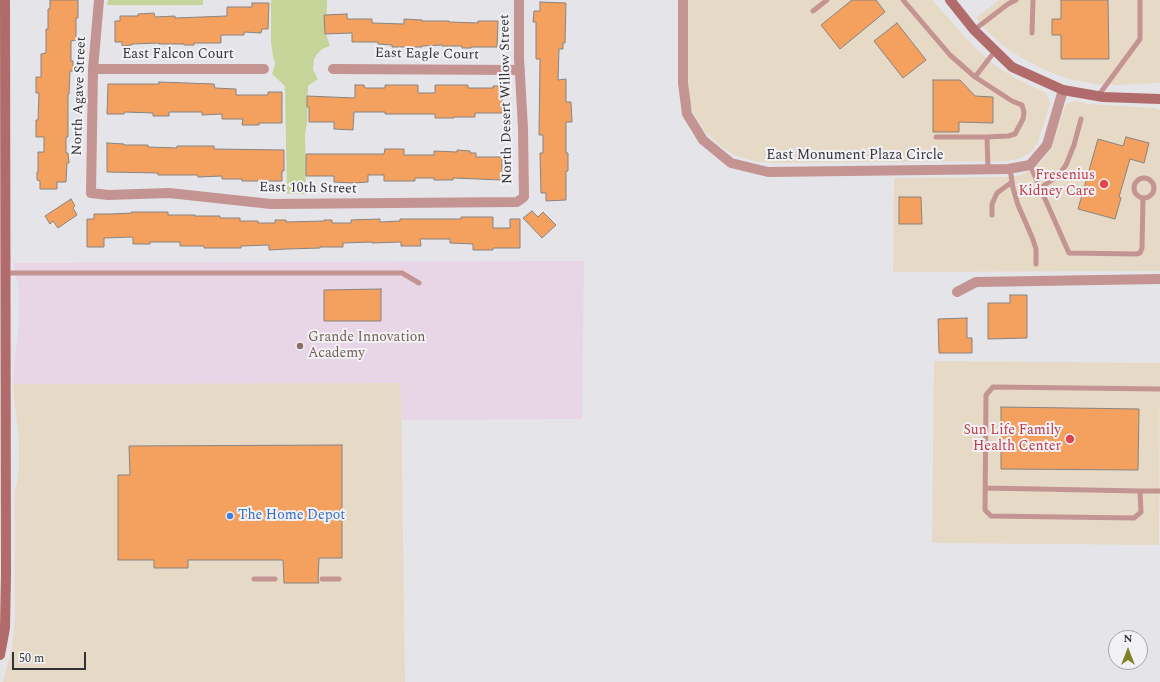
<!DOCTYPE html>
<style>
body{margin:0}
#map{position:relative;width:1160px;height:682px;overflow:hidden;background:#e5e5e9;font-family:Spectral,serif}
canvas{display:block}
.north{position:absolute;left:1108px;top:630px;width:40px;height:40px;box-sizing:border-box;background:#f2f2f6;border:1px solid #a5a5a8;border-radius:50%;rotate:0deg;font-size:11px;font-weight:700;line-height:16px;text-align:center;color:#323133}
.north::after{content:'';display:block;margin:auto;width:14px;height:18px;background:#817f27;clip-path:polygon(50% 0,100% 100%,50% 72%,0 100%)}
.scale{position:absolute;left:12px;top:652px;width:74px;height:18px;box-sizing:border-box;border:2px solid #323133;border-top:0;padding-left:5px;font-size:12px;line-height:14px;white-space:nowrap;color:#323133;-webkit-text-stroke:3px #f2f2f6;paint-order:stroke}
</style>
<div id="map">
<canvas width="1160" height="682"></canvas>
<div class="north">N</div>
<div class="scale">50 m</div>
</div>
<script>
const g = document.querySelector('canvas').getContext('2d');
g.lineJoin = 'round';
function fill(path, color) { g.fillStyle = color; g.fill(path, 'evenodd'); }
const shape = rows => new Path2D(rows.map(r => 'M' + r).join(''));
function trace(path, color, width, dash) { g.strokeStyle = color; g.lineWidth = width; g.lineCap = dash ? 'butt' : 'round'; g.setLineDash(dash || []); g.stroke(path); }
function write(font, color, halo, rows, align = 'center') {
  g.font = font + ' Spectral,serif'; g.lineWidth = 4; g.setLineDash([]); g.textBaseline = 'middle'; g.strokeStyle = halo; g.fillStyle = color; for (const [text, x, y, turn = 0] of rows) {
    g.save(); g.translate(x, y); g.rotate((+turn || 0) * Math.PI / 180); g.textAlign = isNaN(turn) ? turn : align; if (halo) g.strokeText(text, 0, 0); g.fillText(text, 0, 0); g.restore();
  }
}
const commercial = shape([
 [687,0,932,0,977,50,995,65,1013,77,1044,92,1048,96,1050,103,1041,133,1038,142,1032,151,1021,158,1008,161,772,163,754,161,734,155,719,145,706,133,697,119,690,104,687,85],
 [999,0,1160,0,1160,82,1158,83,1117,85,1094,84,1069,79,1045,70,1022,58,1002,45,986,30,976,18],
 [1076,101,1089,104,1155,108,1160,110,1160,271,893,272,894,178,1006,177,1021,175,1033,169,1044,159,1052,148,1065,105,1070,102],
 [934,361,1160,363,1159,545,932,543],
 [401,383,405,682,3,682,12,647,15,619,15,492,19,471,19,438,14,398,13,384]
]);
const education = shape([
 [584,261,582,419,402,420,400,383,13,384,14,368,19,324,19,288,13,263]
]);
const green = shape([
 [108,0,203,0,203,5,107,5],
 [271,0,327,0,326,34,330,46,322,49,317,54,314,59,313,70,318,79,308,86,307,122,305,135,306,194,287,194,285,86,272,74,274,68,275,62,273,56,271,42]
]);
const building = shape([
 [50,0,78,0,78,18,76,18,76,40,71,41,71,61,73,61,73,71,70,71,69,94,68,94,68,137,66,137,66,153,68,153,69,163,67,163,66,182,57,182,57,189,40,189,40,181,37,180,37,172,38,172,38,152,44,152,44,137,36,137,36,120,38,120,39,93,36,93,36,77,41,77,41,54,46,53,46,29,48,29,48,9,50,9,50,0],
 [852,0,876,0,885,12,840,49,821,25,852,0],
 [1061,0,1108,0,1109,59,1061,59,1061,35,1052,35,1052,19,1061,19,1061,0],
 [540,2,566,3,565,43,563,43,563,49,559,49,558,80,566,79,566,102,571,102,572,122,566,122,566,153,568,153,568,171,566,171,566,200,546,201,546,193,541,193,540,153,543,153,543,135,539,135,540,59,536,59,536,22,533,22,534,11,540,11,540,2],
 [252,3,269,3,268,29,262,29,261,33,244,32,244,35,221,35,221,43,194,43,194,45,184,45,184,44,159,44,159,43,132,44,132,45,122,46,122,42,115,42,115,21,120,21,120,16,138,16,138,14,154,13,155,17,175,16,175,18,227,16,227,7,252,7,252,3],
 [347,14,347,19,372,19,372,23,404,24,404,19,422,20,422,21,449,21,449,22,478,23,478,21,498,21,497,47,471,47,471,48,462,48,462,46,442,46,442,45,422,46,422,47,392,47,392,45,378,44,378,42,352,42,352,33,325,34,324,15,347,14],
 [897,23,926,60,903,78,874,41,897,23],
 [933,80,960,80,975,96,993,97,993,123,959,122,959,132,933,132,933,80],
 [159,82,214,84,215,88,236,89,236,95,268,95,268,92,282,92,282,123,259,123,259,125,242,125,243,119,222,119,222,114,202,115,202,112,169,112,169,116,153,116,153,113,125,112,124,114,107,114,108,84,159,84,159,82],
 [355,85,364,85,365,88,385,88,385,85,418,85,418,93,435,93,435,85,468,85,468,88,493,88,493,86,502,86,502,113,475,113,475,117,454,117,454,118,435,118,435,114,385,114,385,112,354,112,353,130,334,129,334,122,309,122,309,107,307,107,307,96,355,98,355,85],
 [1126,137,1149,143,1144,163,1130,159,1119,197,1121,198,1115,219,1078,209,1098,139,1123,146,1126,137],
 [107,143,124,144,124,145,148,145,148,147,177,148,177,146,214,146,214,149,284,150,284,171,282,171,282,181,242,181,242,179,222,179,222,176,198,177,198,175,158,175,158,173,107,172,107,143],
 [385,149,404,149,404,155,434,155,434,151,457,152,457,150,470,151,470,153,476,153,476,157,502,157,502,180,453,178,453,180,434,180,434,178,415,178,415,181,384,181,384,175,368,175,368,182,353,183,334,182,334,176,306,176,306,154,384,154,385,149],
 [899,197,921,197,922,224,899,224,899,197],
 [71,199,75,206,73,208,77,215,58,228,53,221,50,224,45,216,71,199],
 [532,211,538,217,543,212,556,225,542,238,523,218,532,211],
 [132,212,168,212,168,215,195,215,195,216,220,216,220,218,240,218,240,221,258,221,258,223,275,223,275,220,286,220,286,222,324,221,324,220,332,220,332,223,351,223,351,220,380,219,380,222,400,221,400,219,461,219,461,217,493,217,493,228,510,228,510,219,520,219,520,248,493,248,493,250,473,250,473,244,450,243,450,239,420,239,421,246,401,246,401,242,372,243,372,242,343,243,343,247,320,247,320,248,287,249,269,250,269,245,241,246,241,248,204,248,204,246,180,246,180,242,150,242,150,244,133,244,133,237,104,238,104,247,87,247,87,219,94,219,94,214,110,214,132,213,132,212],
 [381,289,381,321,324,321,324,290,381,289],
 [1010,295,1027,295,1027,338,988,339,988,303,1010,303,1010,295],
 [967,318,967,338,972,338,972,353,939,353,938,319,967,318],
 [1001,407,1139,409,1138,470,1001,469,1001,407],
 [342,445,342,558,319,558,318,579,319,583,284,583,283,560,188,560,188,568,154,568,154,560,118,560,118,475,130,475,129,446,342,445]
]);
const lane = shape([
 [903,0,950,55,975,77,1012,101,1022,105,1024,112,1023,119,1015,134,1008,136,987,137,988,170],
 [813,11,827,0],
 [974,30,1008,4,1016,0],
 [1032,33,1033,0],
 [975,77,995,51],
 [1098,96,1140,39,1140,0],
 [936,137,987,137],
 [1030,165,1069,253,1136,254,1140,253,1142,248,1143,198],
 [1010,169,1013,188,1018,205,1032,237,1036,249,1036,264],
 '1134 188a10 10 0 1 1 20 0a10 10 0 1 1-20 0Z',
 [1040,188,1058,176,1066,165,1074,145,1081,119],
 [992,215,992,204,997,193,1012,182],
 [6,273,402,273,419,283],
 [1160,389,993,387,986,395,985,510,991,516,1134,518,1141,512,1140,491,1160,491],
 [985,488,1140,491],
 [254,579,275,579],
 [322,579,339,579]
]);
const street = shape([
 [99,0,93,69,91,193,108,195,169,193,271,204,517,202,524,197,523,128,519,58,519,0],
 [683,0,683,83,687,114,703,140,731,163,768,172,1008,169,1030,165,1047,145,1063,90],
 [93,69,264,69],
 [333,69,520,70],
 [957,292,976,282,1160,279]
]);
const secondary = shape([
 [950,0,974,30,1012,67,1063,90,1103,97,1160,99],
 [0,655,5,628,6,574,5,0]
]);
const markers = [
 [1104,184,5,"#e0444e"],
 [300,346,4,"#8d6e63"],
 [1070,439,5,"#e0444e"],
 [230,516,4,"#3f7fe0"]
];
const streetNames = [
 ["East Falcon Court",178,55],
 ["East Eagle Court",427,55,1],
 ["North Agave Street",80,96,-88],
 ["North Desert Willow Street",507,99,-91],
 ["East Monument Plaza Circle",855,156],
 ["East 10th Street",308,189,1]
];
const healthNames = [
 ["Fresenius",1095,176],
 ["Kidney Care",1095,192],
 ["Sun Life Family",1061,431],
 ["Health Center",1061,447]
];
const educationNames = [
 ["Grande Innovation",308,338],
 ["Academy",308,354]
];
const shopNames = [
 ["The Home Depot",238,516]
];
fill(commercial, '#e6dac6');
fill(education, '#e8d5e5');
fill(green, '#c6d499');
fill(building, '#f4a05e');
trace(building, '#878482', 1);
trace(lane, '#c49492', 5);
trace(street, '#c49492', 10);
trace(secondary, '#b06b6a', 10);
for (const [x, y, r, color] of markers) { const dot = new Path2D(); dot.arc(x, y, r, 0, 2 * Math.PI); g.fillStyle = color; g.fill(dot); trace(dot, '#f2f2f6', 1.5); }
write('14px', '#323133', '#f2f2f6', streetNames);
write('14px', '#be3a42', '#f2f2f6', healthNames, 'right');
write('14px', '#785e54', '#f2f2f6', educationNames, 'left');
write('14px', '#366cbe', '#f2f2f6', shopNames, 'left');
</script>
